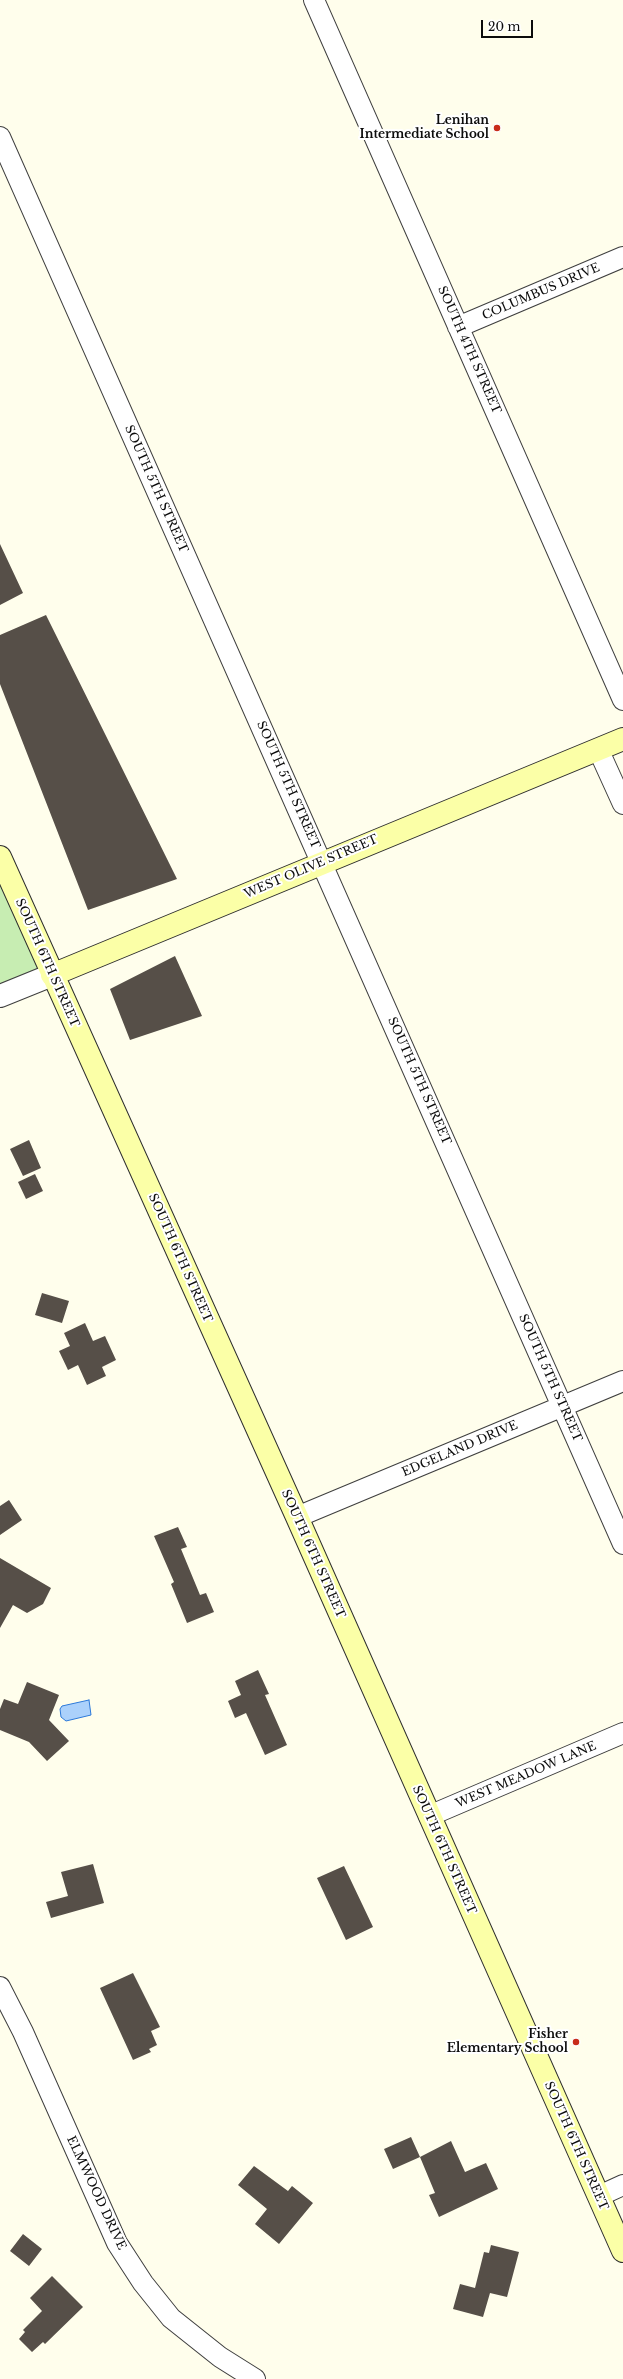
<!DOCTYPE html>
<style>
body{margin:0}
#map{position:relative;width:623px;height:2379px;overflow:hidden;background:#fffeec;font-family:"Libre Baskerville",serif}
canvas{display:block}
.scale{position:absolute;left:481px;top:20px;width:52px;height:18px;box-sizing:border-box;border:2px solid #0c0c0c;border-top:0;padding-left:5px;font-size:12px;line-height:14px;white-space:nowrap;color:#0c0c0c;-webkit-text-stroke:3px #fff;paint-order:stroke}
</style>
<div id="map">
<canvas width="623" height="2379"></canvas>
<div class="scale">20 m</div>
</div>
<script>
const g = document.querySelector('canvas').getContext('2d');
g.lineJoin = 'round';
function fill(path, color) { g.fillStyle = color; g.fill(path, 'evenodd'); }
const shape = rows => new Path2D(rows.map(r => 'M' + r).join(''));
function trace(path, color, width, dash) { g.strokeStyle = color; g.lineWidth = width; g.lineCap = dash ? 'butt' : 'round'; g.setLineDash(dash || []); g.stroke(path); }
function write(font, color, halo, rows, align = 'center') {
  g.font = font + ' "Libre Baskerville",serif'; g.lineWidth = 4; g.setLineDash([]); g.textBaseline = 'middle'; g.strokeStyle = halo; g.fillStyle = color; for (const [text, x, y, turn = 0] of rows) {
    g.save(); g.translate(x, y); g.rotate((+turn || 0) * Math.PI / 180); g.textAlign = isNaN(turn) ? turn : align; if (halo) g.strokeText(text, 0, 0); g.fillText(text, 0, 0); g.restore();
  }
}
const green = shape([
 [0,864,52,975,0,996]
]);
const water = shape([
 [89,1700,91,1715,66,1721,61,1717,60,1709,62,1706,89,1700]
]);
const building = shape([
 [0,544,23,593,0,605],
 [46,615,177,879,88,910,0,684,0,635],
 [175,956,202,1016,130,1040,110,989],
 [29,1140,41,1168,23,1176,10,1149],
 [35,1174,43,1191,26,1199,18,1182],
 [42,1293,69,1301,62,1323,35,1315],
 [85,1323,93,1341,105,1336,116,1360,102,1367,106,1376,87,1385,78,1365,68,1370,59,1351,70,1346,64,1333],
 [9,1500,22,1520,0,1535,0,1506],
 [178,1527,187,1547,181,1549,200,1595,206,1593,214,1612,187,1623,171,1584,174,1582,154,1536],
 [0,1558,51,1588,43,1604,27,1613,13,1605,0,1628],
 [258,1670,269,1694,265,1695,287,1745,265,1755,246,1713,235,1718,228,1701,241,1695,235,1681],
 [27,1682,59,1695,49,1720,69,1741,47,1761,29,1742,0,1730,0,1709,4,1699,18,1704],
 [93,1864,104,1903,51,1918,46,1902,68,1896,61,1872],
 [344,1866,373,1927,346,1940,317,1878],
 [133,1973,160,2027,151,2031,157,2045,149,2049,151,2052,133,2060,100,1988],
 [411,2137,420,2157,393,2169,384,2149],
 [451,2141,465,2172,486,2163,498,2189,439,2217,429,2195,435,2193,420,2157],
 [254,2166,288,2191,292,2186,313,2203,279,2244,255,2224,267,2209,238,2185],
 [23,2234,42,2249,29,2266,10,2251],
 [491,2245,519,2252,507,2297,490,2293,483,2317,453,2309,460,2284,475,2288,484,2252,489,2253],
 [52,2276,83,2307,45,2344,43,2342,32,2352,19,2339,25,2332,23,2330,42,2311,30,2298]
]);
const minor = shape([
 [314,0,623,700],
 [0,137,623,1544],
 [458,327,623,257],
 [598,749,623,804],
 [297,1517,623,1381],
 [429,1816,623,1733],
 [0,1987,23,2032,117,2243,143,2283,171,2318,220,2357,255,2379],
 [599,2196,623,2185]
]);
const tertiary = shape([
 [0,996,52,975]
]);
const secondary = shape([
 [0,857,297,1517,623,2251],
 [52,975,623,739]
]);
const markers = [
 [497,128,4,"#c82c19"],
 [576,2042,4,"#c82c19"]
];
const poiNames = [
 ["Lenihan",489,121],
 ["Intermediate School",489,135],
 ["Fisher",568,2035],
 ["Elementary School",568,2049]
];
const streetNames = [
 ["COLUMBUS DRIVE",541,292,-23],
 ["SOUTH 4TH STREET",469,350,66],
 ["SOUTH 5TH STREET",156,489,66],
 ["SOUTH 5TH STREET",288,785,66],
 ["WEST OLIVE STREET",311,867,-23],
 ["SOUTH 6TH STREET",47,963,66],
 ["SOUTH 5TH STREET",419,1081,66],
 ["SOUTH 6TH STREET",180,1258,66],
 ["SOUTH 5TH STREET",550,1378,66],
 ["EDGELAND DRIVE",460,1449,-23],
 ["SOUTH 6TH STREET",313,1554,66],
 ["WEST MEADOW LANE",526,1775,-23],
 ["SOUTH 6TH STREET",444,1850,66],
 ["SOUTH 6TH STREET",576,2146,66],
 ["ELMWOOD DRIVE",96,2193,65]
];
fill(green, '#c7edb2');
fill(water, '#abd1fb');
trace(water, '#2c79d9', 1);
fill(building, '#564f48');
trace(minor, '#3f3f3f', 22);
trace(tertiary, '#3f3f3f', 24);
trace(secondary, '#2e2e2e', 24);
trace(minor, '#fff', 20);
trace(tertiary, '#fff', 22);
trace(secondary, '#fbffa7', 22);
for (const [x, y, r, color] of markers) { const dot = new Path2D(); dot.arc(x, y, r, 0, 2 * Math.PI); g.fillStyle = color; g.fill(dot); trace(dot, '#fff', 1.5); }
write('bold 12px', '#0c0c0c', '#fff', poiNames, 'right');
write('12px', '#0c0c0c', '#fff', streetNames);
</script>
